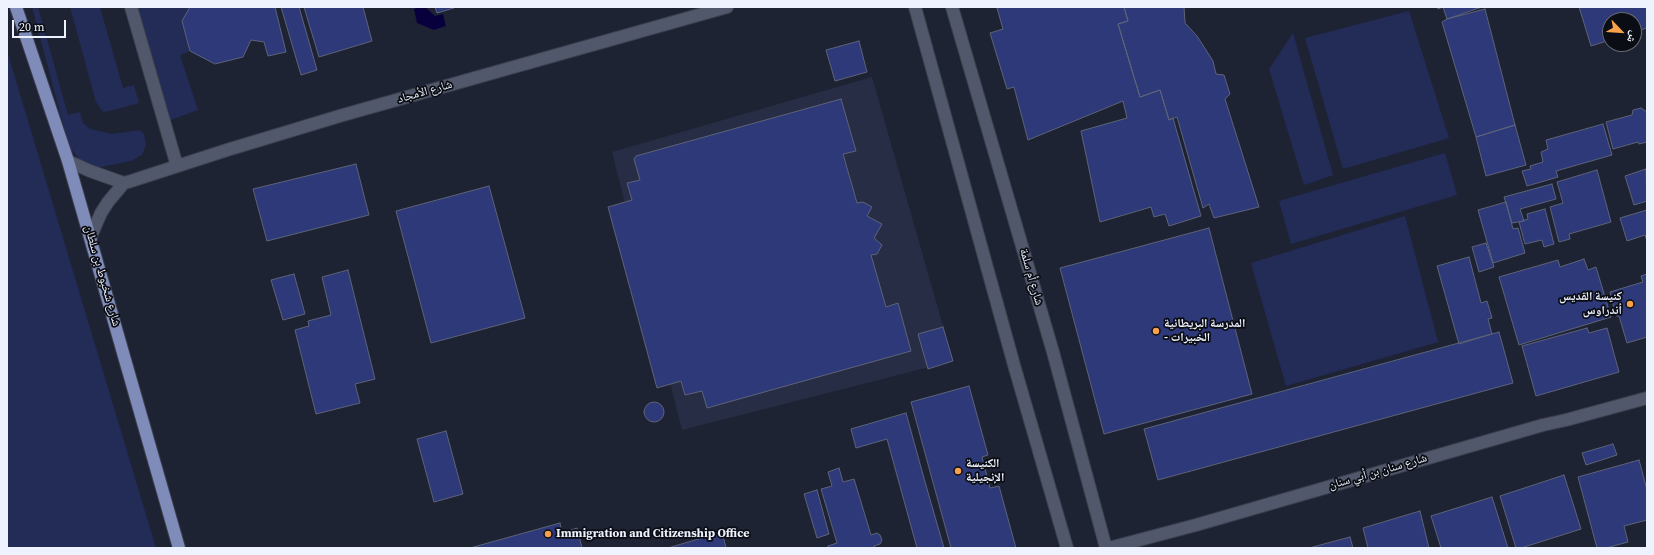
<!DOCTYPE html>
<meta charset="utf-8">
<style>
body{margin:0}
#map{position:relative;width:1654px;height:555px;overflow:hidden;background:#1e2334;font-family:"Source Serif 4","Noto Naskh Arabic",serif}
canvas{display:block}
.frame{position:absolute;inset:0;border:8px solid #eef2fe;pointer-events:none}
.north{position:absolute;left:1602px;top:12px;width:40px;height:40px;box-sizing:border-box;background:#0b0d14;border:1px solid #666972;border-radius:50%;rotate:115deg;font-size:11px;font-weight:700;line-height:16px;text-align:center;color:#eef2fe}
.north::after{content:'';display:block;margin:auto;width:14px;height:18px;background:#f8a14a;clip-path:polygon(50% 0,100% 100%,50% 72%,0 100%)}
.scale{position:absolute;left:12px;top:20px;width:54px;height:18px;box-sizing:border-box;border:2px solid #eef2fe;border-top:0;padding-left:5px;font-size:12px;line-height:14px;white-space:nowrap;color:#eef2fe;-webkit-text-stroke:3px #0b0d14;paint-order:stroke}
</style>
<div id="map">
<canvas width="1654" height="555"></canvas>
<div class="frame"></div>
<div class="north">ش</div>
<div class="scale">20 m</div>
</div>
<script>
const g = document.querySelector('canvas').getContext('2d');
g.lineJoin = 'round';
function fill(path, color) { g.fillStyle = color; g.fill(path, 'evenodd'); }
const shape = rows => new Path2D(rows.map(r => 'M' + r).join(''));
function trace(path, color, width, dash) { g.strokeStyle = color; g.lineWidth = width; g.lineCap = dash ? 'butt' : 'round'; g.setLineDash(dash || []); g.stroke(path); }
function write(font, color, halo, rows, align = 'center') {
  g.font = font + ' "Source Serif 4","Noto Naskh Arabic",serif'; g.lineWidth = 3.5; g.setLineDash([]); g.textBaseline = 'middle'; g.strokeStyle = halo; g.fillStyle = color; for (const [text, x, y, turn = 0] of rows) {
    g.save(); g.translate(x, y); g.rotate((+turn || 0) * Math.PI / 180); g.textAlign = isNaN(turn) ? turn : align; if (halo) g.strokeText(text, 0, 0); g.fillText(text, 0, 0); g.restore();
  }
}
const built = shape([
 [872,77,953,361,682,430,612,152]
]);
const green = shape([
 [32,7,38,7,68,115,80,112,83,123,90,129,112,134,140,130,144,134,146,145,142,155,131,161,96,168,82,163,69,146],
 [70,7,100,7,123,88,134,85,139,103,114,110,103,112,96,102],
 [132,7,190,7,182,21,190,51,180,55,198,110,165,122],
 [1409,11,1449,138,1343,169,1305,38],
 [1293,33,1333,175,1304,185,1269,69],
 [7,51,156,548,7,548],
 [1445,153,1457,195,1291,244,1279,201],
 [1405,216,1438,342,1286,386,1251,263]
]);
const water = shape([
 [420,7,425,7,435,16,443,14,446,26,434,30,417,23,414,9]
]);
const building = shape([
 [190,7,275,7,286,52,268,56,264,42,251,40,243,57,215,64,190,51,182,21,190,7],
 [281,7,299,7,317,70,301,75,281,7],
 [304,7,363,7,372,41,319,57,304,7],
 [435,7,453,7,454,8,437,13,435,7],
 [1001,7,1124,7,1128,21,1118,24,1140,97,1160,90,1169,120,1173,118,1201,216,1169,226,1165,214,1154,217,1151,207,1100,222,1081,131,1127,118,1123,101,1028,140,1014,87,1007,89,990,33,1003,29,997,8,1001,7],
 [1124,7,1184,7,1185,23,1197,36,1213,61,1216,74,1224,75,1230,94,1225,99,1259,207,1214,218,1209,204,1203,208,1177,117,1169,120,1160,90,1140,97,1118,24,1128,21,1124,7],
 [1437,7,1482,7,1447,19,1443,7,1438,9,1437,7],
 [1579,7,1647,7,1647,28,1634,32,1634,20,1610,20,1610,40,1591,46,1579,7],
 [1485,9,1515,125,1476,137,1442,22,1447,19,1485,9],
 [859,41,867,72,835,81,826,50,859,41],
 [841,99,856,151,843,154,857,203,863,202,872,207,867,216,882,224,874,238,882,245,877,254,871,255,886,307,898,303,911,351,707,408,702,391,685,395,681,381,657,388,608,207,632,200,627,183,640,180,634,159,636,156,841,99],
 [1641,108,1647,112,1647,142,1639,144,1638,142,1613,149,1606,122,1632,115,1633,110,1641,108],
 [1603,124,1612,155,1556,171,1558,177,1527,186,1522,171,1531,169,1530,166,1543,162,1541,152,1548,149,1546,140,1603,124],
 [1515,125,1526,165,1486,176,1476,137,1515,125],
 [356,164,369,215,267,241,253,189,356,164],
 [1646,169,1647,201,1634,205,1625,176,1646,169],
 [1597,170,1611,222,1569,234,1570,239,1559,242,1550,207,1563,203,1557,182,1597,170],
 [1552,184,1556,199,1520,209,1524,221,1512,223,1504,197,1552,184],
 [489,186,525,318,431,343,396,211,489,186],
 [1506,202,1513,229,1518,228,1525,253,1493,263,1478,210,1506,202],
 [1545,209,1554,244,1544,247,1542,240,1525,244,1519,222,1528,219,1527,214,1545,209],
 [1647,210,1647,241,1645,235,1627,241,1620,218,1647,210],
 [1209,228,1252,394,1104,434,1060,268,1209,228],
 [1486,243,1494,267,1479,272,1472,247,1486,243],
 [1469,257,1481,303,1487,301,1492,318,1488,319,1492,334,1459,344,1437,266,1469,257],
 [1584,259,1588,270,1596,267,1611,317,1519,345,1499,277,1558,260,1560,267,1584,259],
 [348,270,375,379,355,384,360,403,316,414,295,330,309,326,308,321,331,315,322,277,348,270],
 [294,274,305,314,283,320,271,280,294,274],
 [1647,274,1647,337,1627,343,1619,316,1616,316,1610,292,1643,282,1641,276,1647,274],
 [943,327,953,361,928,369,918,334,943,327],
 [1587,328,1589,333,1607,328,1619,372,1536,396,1522,346,1587,328],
 [1499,332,1513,383,1158,480,1144,429,1499,332],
 [969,386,988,455,982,457,990,488,999,486,1016,548,951,548,911,402,969,386],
 '644 412a10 10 0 1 1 20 0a10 10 0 1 1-20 0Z',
 [906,413,925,482,944,548,917,548,887,439,856,448,851,429,906,413],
 [446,431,463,494,434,502,417,439,446,431],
 [1613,444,1617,455,1586,465,1582,453,1613,444],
 [1639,460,1647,490,1647,520,1624,526,1628,542,1606,548,1597,548,1578,477,1639,460],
 [839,468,843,482,854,479,871,535,877,533,880,535,882,540,880,544,874,546,875,548,827,548,828,546,837,543,821,489,832,486,828,472,839,468],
 [1564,475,1581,529,1521,548,1516,548,1500,496,1564,475],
 [817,490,829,534,817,538,804,494,817,490],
 [1492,497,1508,548,1441,548,1431,516,1492,497],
 [1420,511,1429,548,1368,548,1363,528,1420,511],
 [560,523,562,533,577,528,582,548,470,548,560,523],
 [722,532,726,548,668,548,722,532],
 [1350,537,1353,548,1309,548,1350,537]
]);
const street = shape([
 [131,7,177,166],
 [915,7,1014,365,1067,548],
 [952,7,1053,352,1106,548],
 [68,161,90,171,124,183],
 [91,236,101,213,108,202,124,183,128,182,227,150,343,115,727,7],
 [1109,548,1196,525,1543,425,1566,420,1647,398]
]);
const primary = shape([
 [16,7,68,161,179,548]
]);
const markers = [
 [1630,304,4,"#f8a14a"],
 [1156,331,4,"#f8a14a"],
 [958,471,4,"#f8a14a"],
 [548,534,4,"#f8a14a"]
];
const streetNames = [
 ["شارع الأمجاد",425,92,-16],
 ["شارع شخبوط بن سلطان",102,276,74],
 ["شارع أم سلمة",1031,277,74],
 ["شارع سنان بن أبي سنان",1378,472,-16]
];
const poiNames = [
 ["كنيسة القديس",1622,297,"right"],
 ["أندراوس",1622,311,"right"],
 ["المدرسة البريطانية",1164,324],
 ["- الخبيرات",1164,338],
 ["الكنيسة",966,464],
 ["الإنجيلية",966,478],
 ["Immigration and Citizenship Office",556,534]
];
fill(built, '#272d44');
fill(green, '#232b57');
fill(water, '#07003d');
fill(building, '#2e3979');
trace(building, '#5d6377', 1);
trace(street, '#3b3f4d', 14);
trace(primary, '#3b3f4d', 14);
trace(street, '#52586b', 12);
trace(primary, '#7f8cb9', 12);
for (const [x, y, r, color] of markers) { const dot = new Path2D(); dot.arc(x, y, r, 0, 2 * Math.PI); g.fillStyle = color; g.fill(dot); trace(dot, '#0b0d14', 1.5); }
write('12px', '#eef2fe', '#0b0d14', streetNames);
write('bold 12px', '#eef2fe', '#0b0d14', poiNames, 'left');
</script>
